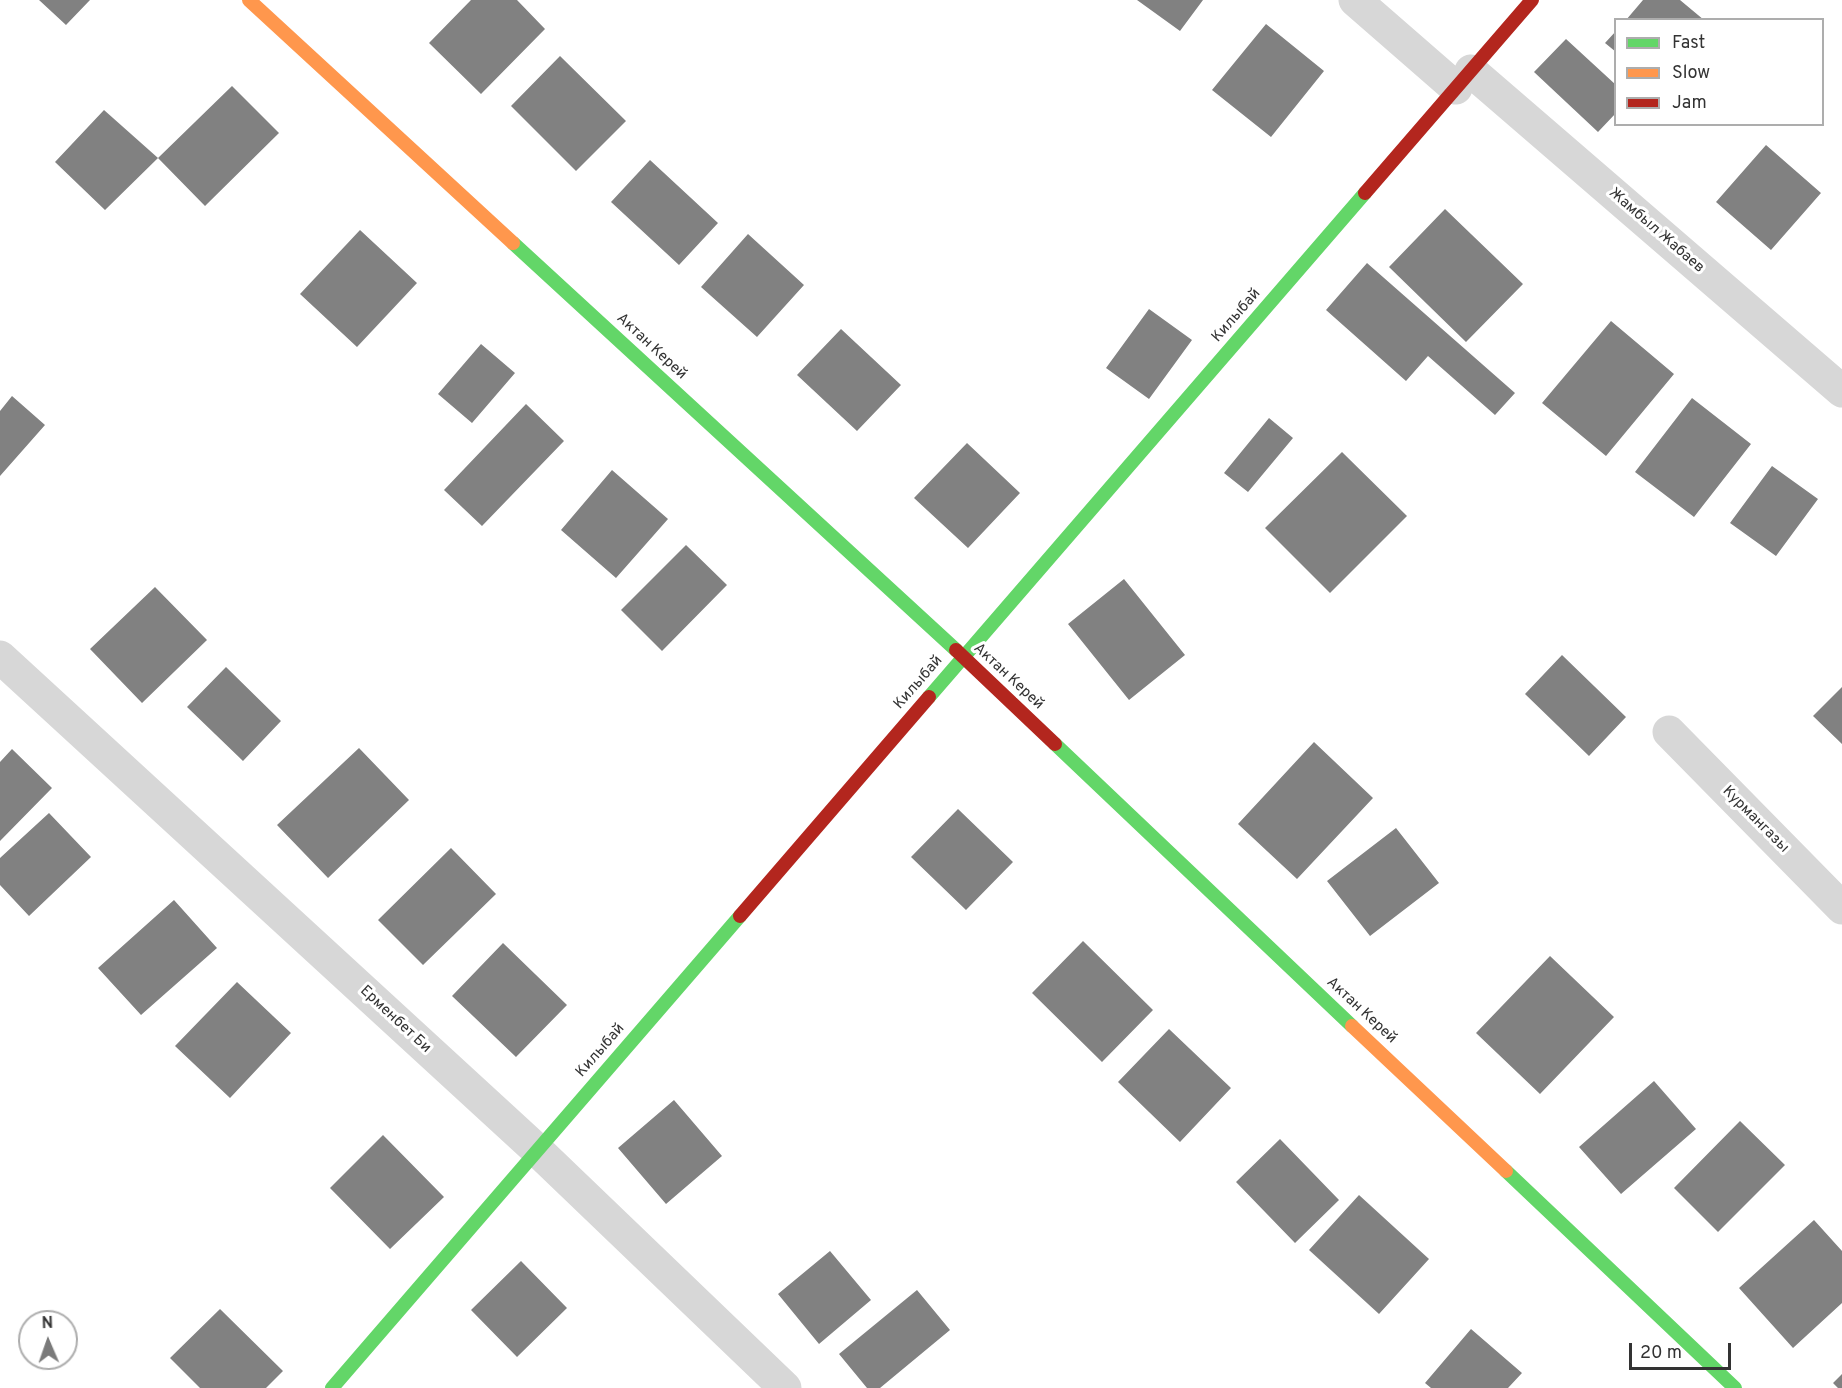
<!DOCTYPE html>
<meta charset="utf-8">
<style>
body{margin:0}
#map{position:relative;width:1842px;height:1388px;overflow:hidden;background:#fff;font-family:Overpass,sans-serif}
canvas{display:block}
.legend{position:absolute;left:1614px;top:18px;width:210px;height:108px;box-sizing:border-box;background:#fff;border:2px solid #adadad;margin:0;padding:8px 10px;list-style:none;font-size:18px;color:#333}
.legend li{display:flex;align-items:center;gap:12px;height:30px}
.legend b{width:30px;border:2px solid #adadad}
.north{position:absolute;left:18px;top:1310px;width:60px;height:60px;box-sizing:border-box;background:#fff;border:2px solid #adadad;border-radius:50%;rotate:358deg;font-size:16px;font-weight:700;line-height:24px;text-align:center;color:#333}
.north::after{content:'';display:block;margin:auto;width:21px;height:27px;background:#7a7a7a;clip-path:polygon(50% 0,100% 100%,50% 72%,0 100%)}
.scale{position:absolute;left:1629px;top:1343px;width:102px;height:27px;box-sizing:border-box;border:3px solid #333;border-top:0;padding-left:8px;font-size:18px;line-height:21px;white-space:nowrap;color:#333;-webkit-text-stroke:4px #fff;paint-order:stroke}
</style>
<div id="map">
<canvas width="1842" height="1388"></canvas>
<ul class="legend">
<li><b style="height:8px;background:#63d668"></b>Fast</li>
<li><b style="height:8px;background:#ff974d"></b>Slow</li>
<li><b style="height:8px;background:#b3261e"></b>Jam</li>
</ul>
<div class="north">N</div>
<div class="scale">20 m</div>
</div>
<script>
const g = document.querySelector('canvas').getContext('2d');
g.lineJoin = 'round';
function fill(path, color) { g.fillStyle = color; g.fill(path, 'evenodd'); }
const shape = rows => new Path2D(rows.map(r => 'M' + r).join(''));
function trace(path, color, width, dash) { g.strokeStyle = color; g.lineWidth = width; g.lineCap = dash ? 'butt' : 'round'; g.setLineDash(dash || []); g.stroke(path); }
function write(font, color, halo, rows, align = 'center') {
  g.font = font + ' Overpass,sans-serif'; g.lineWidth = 6; g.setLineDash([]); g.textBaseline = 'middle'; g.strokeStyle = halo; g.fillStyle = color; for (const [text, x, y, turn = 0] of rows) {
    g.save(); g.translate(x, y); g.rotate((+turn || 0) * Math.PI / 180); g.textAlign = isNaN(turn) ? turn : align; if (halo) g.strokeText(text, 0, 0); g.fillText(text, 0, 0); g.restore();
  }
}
const building = shape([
 [39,0,90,0,66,25],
 [471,0,517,0,545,29,481,94,429,43],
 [1137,0,1203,0,1180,31],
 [1643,0,1680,0,1704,20,1626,20],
 [1266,24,1324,71,1271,137,1212,90],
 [1616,31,1616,52,1605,43],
 [1566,39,1616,85,1616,113,1598,132,1534,72],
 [560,56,626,121,576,171,511,106],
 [232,86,279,133,205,206,158,158],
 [104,110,158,158,105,210,55,162],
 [1766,145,1821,193,1771,250,1716,202],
 [650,160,718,223,679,265,611,202],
 [1445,209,1523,284,1466,342,1389,267],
 [360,230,417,283,357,347,300,294],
 [748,234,804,285,757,337,701,287],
 [1367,263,1515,393,1495,415,1428,356,1406,381,1326,310],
 [1149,309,1192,340,1149,399,1106,368],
 [1611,321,1674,374,1606,456,1542,403],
 [841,329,901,385,857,431,797,375],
 [481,344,515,373,472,423,438,394],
 [12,396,45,425,0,476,0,411],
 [1692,398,1751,444,1694,517,1635,472],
 [526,404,564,441,482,526,444,490],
 [1269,418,1293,438,1248,492,1224,473],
 [967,443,1020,493,968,548,914,498],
 [1342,452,1407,516,1330,593,1265,528],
 [1772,466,1818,499,1776,556,1730,523],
 [612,470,668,519,616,578,561,530],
 [686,545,727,585,662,651,621,610],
 [1124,579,1185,655,1129,700,1068,624],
 [155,587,207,640,142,703,90,649],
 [1562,655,1626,717,1589,756,1525,694],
 [226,667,281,721,243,761,187,707],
 [1842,687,1842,744,1813,716],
 [1314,742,1373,798,1297,879,1238,824],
 [359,748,409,800,328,878,277,825],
 [12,749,52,788,0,841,0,762],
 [958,809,1013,862,966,910,911,857],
 [49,813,91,857,29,916,0,885,0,858],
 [1396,828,1439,883,1370,936,1327,881],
 [451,848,496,894,423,965,378,920],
 [174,900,217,948,141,1015,98,968],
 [1083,941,1153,1010,1102,1062,1032,993],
 [503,943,567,1005,516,1057,452,996],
 [1550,956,1614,1017,1540,1094,1476,1033],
 [237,982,291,1033,230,1098,175,1046],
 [1169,1029,1231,1088,1180,1142,1118,1082],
 [1654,1081,1696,1129,1621,1194,1579,1147],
 [674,1100,722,1156,666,1204,618,1148],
 [1740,1121,1785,1165,1718,1232,1674,1188],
 [383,1135,444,1197,390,1249,330,1188],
 [1280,1139,1339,1200,1295,1243,1236,1182],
 [1359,1195,1429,1259,1379,1314,1309,1250],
 [1814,1220,1842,1251,1842,1303,1793,1348,1739,1288],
 [830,1251,871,1300,819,1344,778,1294],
 [521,1261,567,1308,517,1357,471,1310],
 [917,1290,950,1330,880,1388,867,1388,839,1354],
 [220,1309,283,1371,266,1388,200,1388,170,1358],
 [1471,1329,1522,1373,1508,1388,1431,1388,1425,1383],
 [1842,1374,1842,1388,1838,1388,1833,1383]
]);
const street = shape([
 [1355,0,1456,88],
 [1471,71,1842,391],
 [0,657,537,1150,785,1388],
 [1669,732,1842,908]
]);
const fast = shape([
 [513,243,956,650],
 [929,697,1365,193],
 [1055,744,1352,1026],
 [1506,1171,1735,1388],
 [332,1388,740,916]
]);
const slow = shape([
 [249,0,513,243],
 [1352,1026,1506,1171]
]);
const jam = shape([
 [1365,193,1532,0],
 [956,650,1055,744],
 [740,916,929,697]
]);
const streetNames = [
 ["Жамбыл Жабаев",1656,231,41],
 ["Килыбай",1237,316,-49],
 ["Актан Керей",651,347,43],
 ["Актан Керей",1008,677,43],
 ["Килыбай",919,683,-49],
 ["Курмангазы",1755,820,45],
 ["Актан Керей",1361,1011,43],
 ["Ерменбет Би",395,1020,43],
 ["Килыбай",601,1051,-49]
];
fill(building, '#818181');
trace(street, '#d7d7d7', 33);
trace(fast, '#63d668', 14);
trace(slow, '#ff974d', 14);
trace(jam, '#b3261e', 14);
write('15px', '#333', '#fff', streetNames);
</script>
